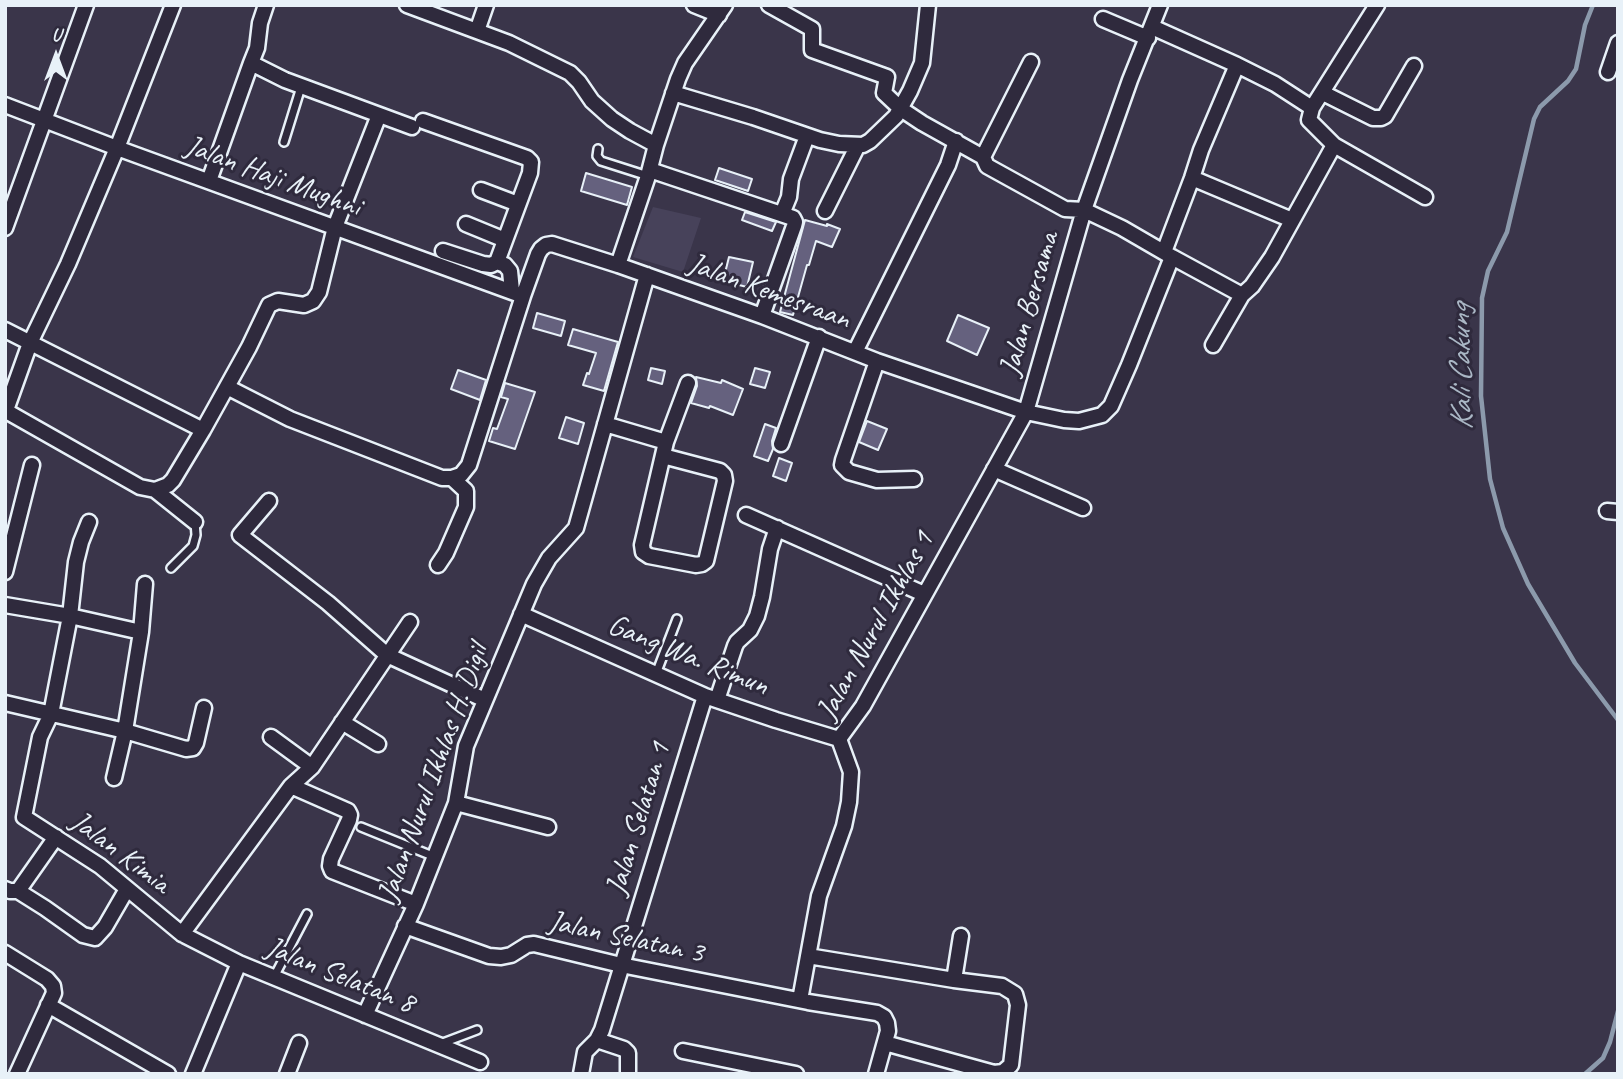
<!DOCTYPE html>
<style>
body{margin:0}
#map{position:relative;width:1623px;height:1079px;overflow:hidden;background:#3a354a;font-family:Caveat,sans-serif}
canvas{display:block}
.frame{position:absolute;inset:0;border:7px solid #e8f1f8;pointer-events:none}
.north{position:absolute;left:21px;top:21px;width:70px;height:70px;-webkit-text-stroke:5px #2f2a3d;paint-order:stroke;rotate:0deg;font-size:19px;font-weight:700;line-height:28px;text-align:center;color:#e8f1f8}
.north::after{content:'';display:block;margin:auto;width:24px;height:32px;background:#e8f1f8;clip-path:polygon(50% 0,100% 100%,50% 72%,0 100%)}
</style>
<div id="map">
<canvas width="1623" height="1079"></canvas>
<div class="frame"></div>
<div class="north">U</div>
</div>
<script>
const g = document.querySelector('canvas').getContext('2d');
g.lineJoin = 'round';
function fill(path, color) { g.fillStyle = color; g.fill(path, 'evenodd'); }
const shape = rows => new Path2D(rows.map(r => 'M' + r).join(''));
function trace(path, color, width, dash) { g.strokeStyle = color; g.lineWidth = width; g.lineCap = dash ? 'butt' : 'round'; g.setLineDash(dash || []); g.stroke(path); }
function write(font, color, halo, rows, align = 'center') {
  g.font = font + ' Caveat,sans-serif'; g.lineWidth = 6; g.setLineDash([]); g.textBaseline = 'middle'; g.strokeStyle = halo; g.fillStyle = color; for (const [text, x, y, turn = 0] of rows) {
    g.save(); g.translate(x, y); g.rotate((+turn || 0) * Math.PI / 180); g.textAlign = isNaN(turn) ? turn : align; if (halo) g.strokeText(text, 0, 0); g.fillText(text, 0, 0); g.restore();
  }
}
const built = shape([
 [653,207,701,218,683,272,633,257]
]);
const stream = shape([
 [1593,5,1585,25,1576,69,1568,81,1540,107,1534,119,1507,232,1488,271,1482,298,1481,396,1490,479,1503,528,1528,584,1575,663,1618,720],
 [1585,1074,1603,1058,1610,1042,1618,1011]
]);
const building = shape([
 [719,168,752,179,748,191,715,180,719,168],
 [586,173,632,187,627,205,581,191,586,173],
 [745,212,776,222,772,231,742,220,745,212],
 [805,220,827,226,827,224,840,229,832,247,816,241,809,265,807,265,793,315,780,312,805,220],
 [729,257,753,262,747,287,723,281,729,257],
 [537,313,565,321,561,336,533,328,537,313],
 [958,315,989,328,977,355,947,341,958,315],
 [573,329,618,342,604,391,583,385,587,373,589,374,596,353,568,345,573,329],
 [651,368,665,371,662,384,648,380,651,368],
 [755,368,770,372,765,388,750,384,755,368],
 [458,370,486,380,480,400,451,389,458,370],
 [696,377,721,383,722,380,743,389,733,415,710,406,709,408,691,403,697,386,696,377],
 [505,383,535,392,515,449,489,441,493,428,497,429,508,399,501,397,505,383],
 [566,417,584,423,578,444,559,438,566,417],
 [867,421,887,429,878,450,859,442,867,421],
 [765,424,776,428,772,441,773,449,768,461,754,456,765,424],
 [779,458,792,463,786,481,773,476,779,458]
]);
const service = shape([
 [284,142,301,87],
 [598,149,597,156,601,161,648,176],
 [171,568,193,546,196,535,195,522],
 [656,674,677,619],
 [361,827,435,857],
 [274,977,307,914],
 [440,1044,477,1030]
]);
const minor = shape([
 [266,5,260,23,257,48,251,63,285,80,412,127],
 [407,5,509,43,570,73,579,82,592,101,612,119,630,131,656,145],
 [694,5,719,15],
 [1377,5,1312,108,1309,120,1334,145,1425,197],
 [1103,19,1148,38],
 [1152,27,1237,65,1275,84,1312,108],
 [477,31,486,5],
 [1608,72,1618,43],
 [673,93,753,117,820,140,839,144,863,145,870,141,896,116,910,91,922,63,928,5],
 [1323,93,1373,118,1381,118,1385,116,1414,66],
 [5,105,117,148,523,296],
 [423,121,527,158,531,162,530,173,497,262,491,265,483,264,443,251],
 [983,157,1031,62],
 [650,170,793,218,795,222,794,226,762,316],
 [1192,178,1292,220],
 [209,181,251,63],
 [481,190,518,204],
 [825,211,858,145],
 [782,214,789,197,791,179,807,136],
 [466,224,505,240],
 [5,228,86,5],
 [1164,252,1192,178,1201,150,1237,65],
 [1172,257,1242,295],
 [497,262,505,265,510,271,512,291],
 [618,265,648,176,656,145,678,79,685,63,725,5],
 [5,330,203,430],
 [1213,345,1242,295,1252,286,1272,257,1334,145],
 [855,352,948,165,956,141],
 [877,361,843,460,842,465,849,472,877,480,914,479],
 [227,387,290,419,442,478,452,478,461,475,469,465,523,296,538,254,541,249,546,245,552,244,618,265,762,316,877,361,1026,412,1064,420,1079,421,1102,415,1111,406,1129,365,1172,257,1122,228,1084,210,1065,209,987,166,983,157,922,123,901,109,884,93,887,77,812,50,812,29,769,5],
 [6,411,140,487,155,490,168,485,173,480,203,430,249,347,269,305,278,301,304,305,313,301,319,292,335,227,379,115],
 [5,413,30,343,68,264,117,148,173,5],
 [605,424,666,442,642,545,643,552,649,556,696,565,702,564,706,561,725,481,724,475,720,471,663,456],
 [666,442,688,383],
 [781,444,819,337],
 [994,469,1083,508],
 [155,490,195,522],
 [269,501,240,535,328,603,387,655,485,700],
 [1607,511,1618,512],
 [746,515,924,594],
 [89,522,81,542,76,562,70,616,51,714,40,737,24,817,100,866,182,934,239,963,480,1062],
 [438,565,446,553,466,507,466,491,452,478],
 [5,572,32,465],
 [5,605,70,616,141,632],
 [521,614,705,696,776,720,839,739],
 [717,700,735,646,737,642,750,630,757,616,762,597,770,549,777,528],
 [5,703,125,731,186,749,193,748,196,743,204,708],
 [342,722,378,744],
 [271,737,312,767],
 [114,778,125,731,141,632,145,584],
 [291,786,348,811,350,815,349,820,331,859,330,866,332,871,416,904],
 [456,803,548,827],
 [5,889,10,891,18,891,56,837],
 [18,891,45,908,83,935,95,938,105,927,127,889],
 [405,926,489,956,501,957,511,955,527,945,534,944,621,965,808,1002,877,1013,884,1017,887,1023,888,1031,876,1074],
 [182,934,291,786,312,767,410,622],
 [5,953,47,979,53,986,54,993,17,1074],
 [808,956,954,980],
 [800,1000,819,896,844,826,849,802,851,772,839,739,863,706,1026,412,1084,210,1130,80,1160,5],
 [48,1005,168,1074],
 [365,1015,416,904,456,803,466,746,534,584,549,558,576,528,647,275],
 [597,1040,624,1049,628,1053,628,1074],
 [885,1043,994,1073,1003,1072,1011,1065,1018,1005,1015,994,1002,986,954,980,961,936],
 [683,1051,796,1074],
 [193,1074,239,963],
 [287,1074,299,1043],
 [581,1074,585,1052,597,1040,602,1030,705,696]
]);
const streetNames = [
 ["Jalan Haji Mughni",273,177,20],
 ["Jalan Kemesraan",769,292,20],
 ["Jalan Bersama",1030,304,-74],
 ["Jalan Nurul Ikhlas 1",876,626,-61],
 ["Gang Wa. Rimun",688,656,22],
 ["Jalan Nurul Ikhlas H. Digil",434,773,-70],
 ["Jalan Selatan 1",639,819,-73],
 ["Jalan Kimia",120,853,37],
 ["Jalan Selatan 3",626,938,12],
 ["Jalan Selatan 8",340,976,22]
];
const waterNames = [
 ["Kali Cakung",1462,367,-91]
];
fill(built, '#47425a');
trace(stream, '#8c9aac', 4.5);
fill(building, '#65617e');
trace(building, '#e8f1f8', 2);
trace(service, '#e8f1f8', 12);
trace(minor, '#e8f1f8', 19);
trace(service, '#2f2a3d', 7);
trace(minor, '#2f2a3d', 14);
write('30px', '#e8f1f8', '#2f2a3d', streetNames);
write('italic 32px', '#aab7c5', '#2f2a3d', waterNames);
</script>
